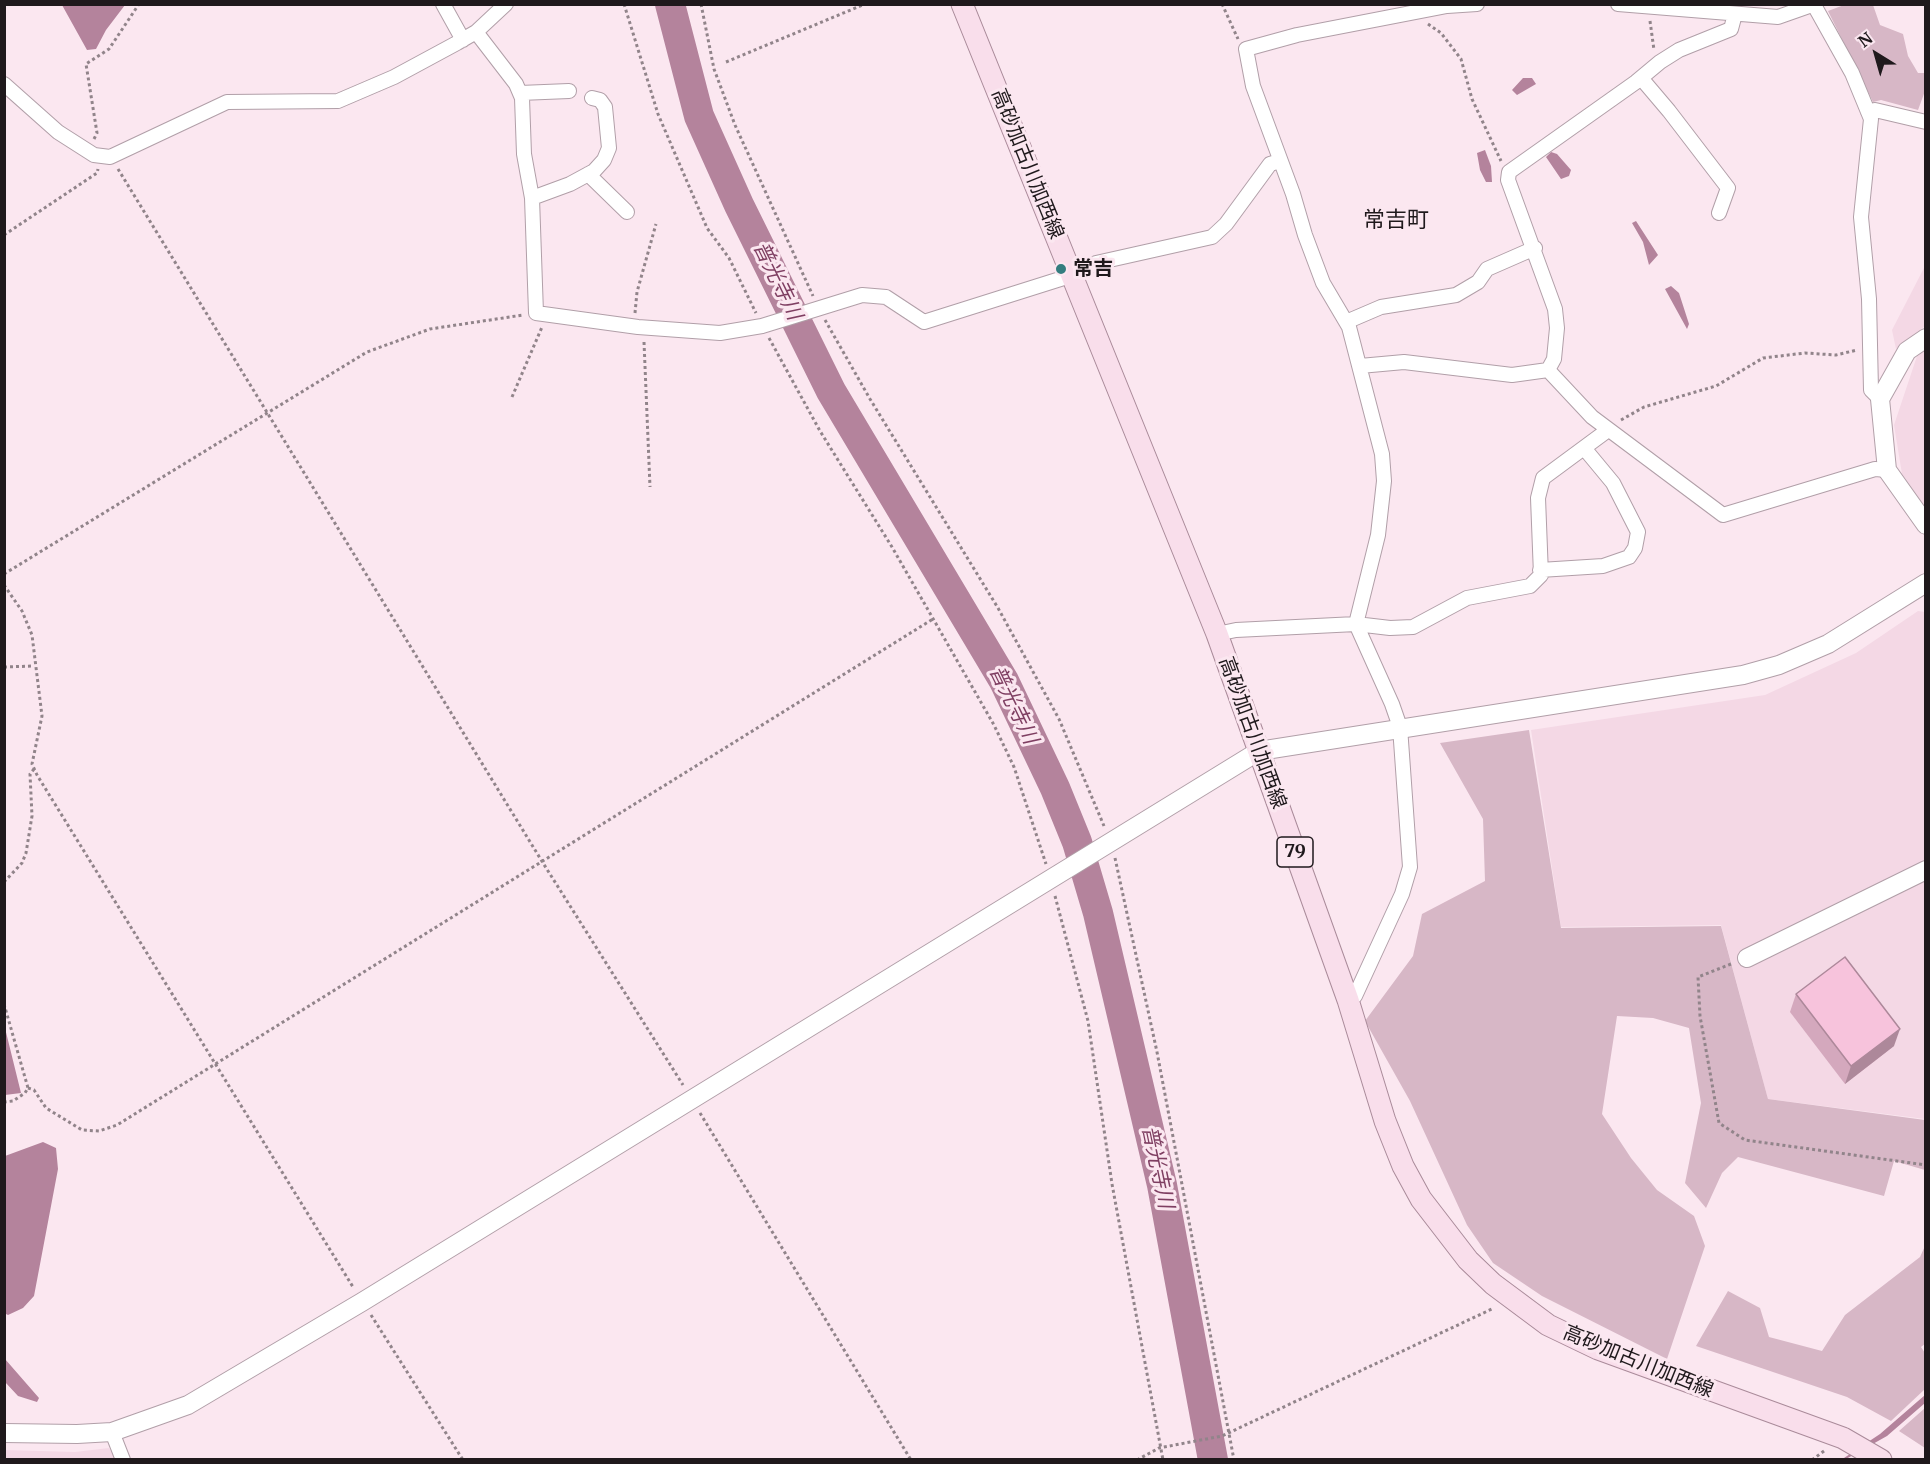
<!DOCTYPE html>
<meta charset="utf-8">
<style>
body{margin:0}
#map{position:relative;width:1930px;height:1464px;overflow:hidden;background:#fbe7f0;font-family:Merriweather,serif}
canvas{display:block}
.frame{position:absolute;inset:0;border:6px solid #1f191c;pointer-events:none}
.north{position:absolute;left:1846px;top:24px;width:60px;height:60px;-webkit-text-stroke:4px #fbe7f0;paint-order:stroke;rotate:323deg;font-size:16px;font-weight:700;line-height:24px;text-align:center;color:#1f191c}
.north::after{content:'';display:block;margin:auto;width:21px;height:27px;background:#1f191c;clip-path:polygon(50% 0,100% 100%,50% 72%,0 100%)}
</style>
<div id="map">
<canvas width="1930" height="1464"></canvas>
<div class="frame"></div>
<div class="north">N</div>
</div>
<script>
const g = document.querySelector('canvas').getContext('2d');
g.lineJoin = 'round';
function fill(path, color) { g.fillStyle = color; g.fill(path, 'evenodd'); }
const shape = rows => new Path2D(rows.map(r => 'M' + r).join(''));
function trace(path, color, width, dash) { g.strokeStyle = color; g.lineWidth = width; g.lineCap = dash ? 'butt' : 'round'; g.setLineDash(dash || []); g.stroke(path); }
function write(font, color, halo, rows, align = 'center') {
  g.font = font + ' Merriweather,"Noto Sans JP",serif'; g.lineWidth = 6; g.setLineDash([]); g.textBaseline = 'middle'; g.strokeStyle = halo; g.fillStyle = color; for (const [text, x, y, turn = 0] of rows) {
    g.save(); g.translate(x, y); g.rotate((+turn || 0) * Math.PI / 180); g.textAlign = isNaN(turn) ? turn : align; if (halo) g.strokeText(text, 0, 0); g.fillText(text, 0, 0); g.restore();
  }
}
const built = shape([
 [1925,266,1925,326,1896,349,1892,330],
 [1925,350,1925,507,1902,474,1894,425,1917,356],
 [1918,611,1925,612,1925,1119,1768,1099,1721,925,1561,927,1531,730,1765,695,1856,653],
 [109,1448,116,1459,5,1460,5,1450,75,1452]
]);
const green = shape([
 [1844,5,1873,5,1880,25,1903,34,1908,56,1918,73,1925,73,1925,91,1918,110,1881,100,1873,102,1828,11],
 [1529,730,1561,928,1721,926,1768,1099,1925,1120,1925,1170,1894,1161,1884,1196,1738,1157,1722,1173,1706,1208,1685,1183,1701,1103,1689,1028,1653,1018,1617,1016,1602,1114,1631,1158,1657,1190,1694,1216,1705,1246,1667,1359,1542,1296,1493,1263,1467,1225,1410,1101,1365,1021,1413,956,1422,914,1485,881,1483,819,1440,743],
 [1925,1246,1926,1343,1921,1347,1925,1353,1925,1389,1891,1421,1847,1397,1696,1346,1728,1291,1760,1308,1769,1337,1822,1351,1845,1315,1920,1257],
 [1925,1408,1925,1448,1899,1431]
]);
const water = shape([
 [62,5,125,5,106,30,96,49,87,50],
 [1523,78,1532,78,1536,84,1517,95,1512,90],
 [1485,150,1491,166,1492,182,1486,182,1480,170,1477,153],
 [1551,152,1557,154,1571,170,1569,176,1561,179,1546,157],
 [1636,221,1658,255,1649,265,1643,242,1632,223],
 [1671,286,1679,293,1689,324,1687,329,1665,289],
 [4,1024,21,1093,5,1095,4,1095],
 [43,1142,56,1148,58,1169,34,1296,23,1308,8,1315,4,1313,5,1156],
 [5,1359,39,1398,37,1402,18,1396,5,1382],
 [1925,1395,1925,1403,1887,1436,1846,1459,1841,1460,1880,1434]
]);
const river = shape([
 [670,4,699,116,739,205,831,391,1004,681,1055,788,1077,842,1098,913,1162,1185,1213,1460]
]);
const path = shape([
 [624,4,658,114,707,228,729,258,756,313],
 [701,4,714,69,735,125,813,296],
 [1222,4,1238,39],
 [1650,21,1654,50],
 [1428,24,1441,33,1461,59,1472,99,1501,161],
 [726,62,865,4],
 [94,139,97,133,86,64,109,49,139,4],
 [118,169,543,863,683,1085],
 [4,235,97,173,98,169],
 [635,313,637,292,656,224],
 [825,320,870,399,998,608,1059,719,1104,826],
 [769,338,820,431,892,547,994,725,1014,767,1046,864],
 [644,342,650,487],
 [512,397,542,327],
 [1621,420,1644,407,1716,386,1763,358,1805,353,1836,355,1857,350],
 [4,574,367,352,430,329,523,315],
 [4,585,22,611,32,635,42,716,32,764,37,775,353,1287],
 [4,667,34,666],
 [1115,858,1157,1052,1234,1460],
 [4,882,22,863,26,853,32,816,30,774,34,769],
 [1055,896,1088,1021,1112,1184,1163,1460],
 [1731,964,1698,977,1700,1016,1719,1123,1745,1140,1926,1165],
 [4,1004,28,1088,25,1093,13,1101,4,1102],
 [28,1088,34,1090,46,1108,82,1130,99,1131,117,1125,933,619],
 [700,1113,911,1460],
 [371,1315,463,1460],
 [1137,1460,1159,1448,1222,1436,1494,1308],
 [1812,1460,1824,1451]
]);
const street = shape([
 [443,4,463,40],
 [1618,4,1778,17,1815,4],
 [1814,5,1852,73,1871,119,1861,217,1869,299,1871,390,1880,399],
 [476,32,516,84,522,98,524,154,532,198,536,313,638,327,720,333,762,326,862,295,886,297,924,322,1073,275,1096,263,1212,237,1226,224,1270,164,1280,161],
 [1641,78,1669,111,1728,188,1719,213],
 [4,84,58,132,94,155,110,157,227,102,338,101,394,77,457,43,476,32,506,4],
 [520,93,569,91],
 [1868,112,1875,110,1926,122],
 [588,174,627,212],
 [532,198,570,184,594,171,604,160,609,148,605,107,600,100,592,98],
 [1346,322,1381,307,1456,295,1478,282,1487,269,1535,248],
 [1360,366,1404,362,1512,375,1548,370,1554,359,1557,328,1555,309,1508,180,1509,172,1636,82,1660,62,1679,50,1731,29,1735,14],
 [1548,370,1592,417,1723,515,1875,469,1887,470],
 [1540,570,1603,566,1629,557,1635,548,1638,532,1613,483,1584,448],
 [1217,634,1236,630,1356,624,1390,628,1413,627,1467,598,1530,586,1541,575,1538,498,1543,478,1608,430],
 [1348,1000,1355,996,1402,894,1410,867,1400,727,1392,704,1356,624,1378,535,1384,481,1382,454,1349,327,1323,283,1305,235,1293,194,1253,86,1246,49,1297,35,1447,6,1477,4],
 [112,1432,123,1460]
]);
const secondary = shape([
 [1926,338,1907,351,1880,399,1887,470,1926,525],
 [1747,958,1926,870],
 [4,1433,77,1434,112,1432,188,1405,362,1302,1259,751,1743,675,1779,665,1828,644,1926,583]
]);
const primary = shape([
 [962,4,1217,634,1348,1000,1385,1121,1403,1166,1421,1199,1468,1260,1493,1284,1548,1325,1598,1349,1843,1438,1881,1460]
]);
const wall = shape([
 [1796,994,1894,1046,1845,1084,1790,1012]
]);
const shadedWall = shape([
 [1900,1029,1894,1046,1845,1084,1851,1066]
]);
const building = shape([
 [1845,957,1900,1029,1851,1066,1796,994,1845,957]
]);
const markers = [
 [1061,269,6,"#347d7f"]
];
const shields = [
 [1295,852,36]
];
const shieldNames = [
 ["79",1295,852]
];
const streetNames = [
 ["高砂加古川加西線",1027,164,68],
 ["高砂加古川加西線",1252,733,70],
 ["高砂加古川加西線",1638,1362,22]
];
const poiNames = [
 ["常吉",1073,269]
];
const waterNames = [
 ["普光寺川",777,281,64],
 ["普光寺川",1013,705,64],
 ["普光寺川",1157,1167,78]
];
const quarterNames = [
 ["常吉町",1396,221]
];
fill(built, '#f4d8e5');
fill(green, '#d7b7c6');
fill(water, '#b4839c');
trace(river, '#b4839c', 30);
trace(street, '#b19fa8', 16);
trace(secondary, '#b19fa8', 20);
trace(primary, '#aa8b9a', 23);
trace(path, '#91848a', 3, [3, 3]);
trace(street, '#fff', 14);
trace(secondary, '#fff', 18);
trace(primary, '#f9deeb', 21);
fill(wall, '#d4a8bd');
fill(shadedWall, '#ad889a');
fill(building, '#f7c3dc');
trace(building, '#ad889a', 1.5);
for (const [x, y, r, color] of markers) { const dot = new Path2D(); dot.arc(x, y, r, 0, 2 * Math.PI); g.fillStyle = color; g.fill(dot); trace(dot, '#fbe7f0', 2); }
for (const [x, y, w] of shields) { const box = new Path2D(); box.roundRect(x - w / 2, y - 15, w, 30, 4.5); g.fillStyle = '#fbe7f0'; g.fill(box); trace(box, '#1f191c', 1.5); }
write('bold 18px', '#1f191c', null, shieldNames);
write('20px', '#1f191c', '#fbe7f0', streetNames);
write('bold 20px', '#1f191c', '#fbe7f0', poiNames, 'left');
write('italic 21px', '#7f3f62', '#fbe7f0', waterNames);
write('22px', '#1f191c', '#fbe7f0', quarterNames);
</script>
